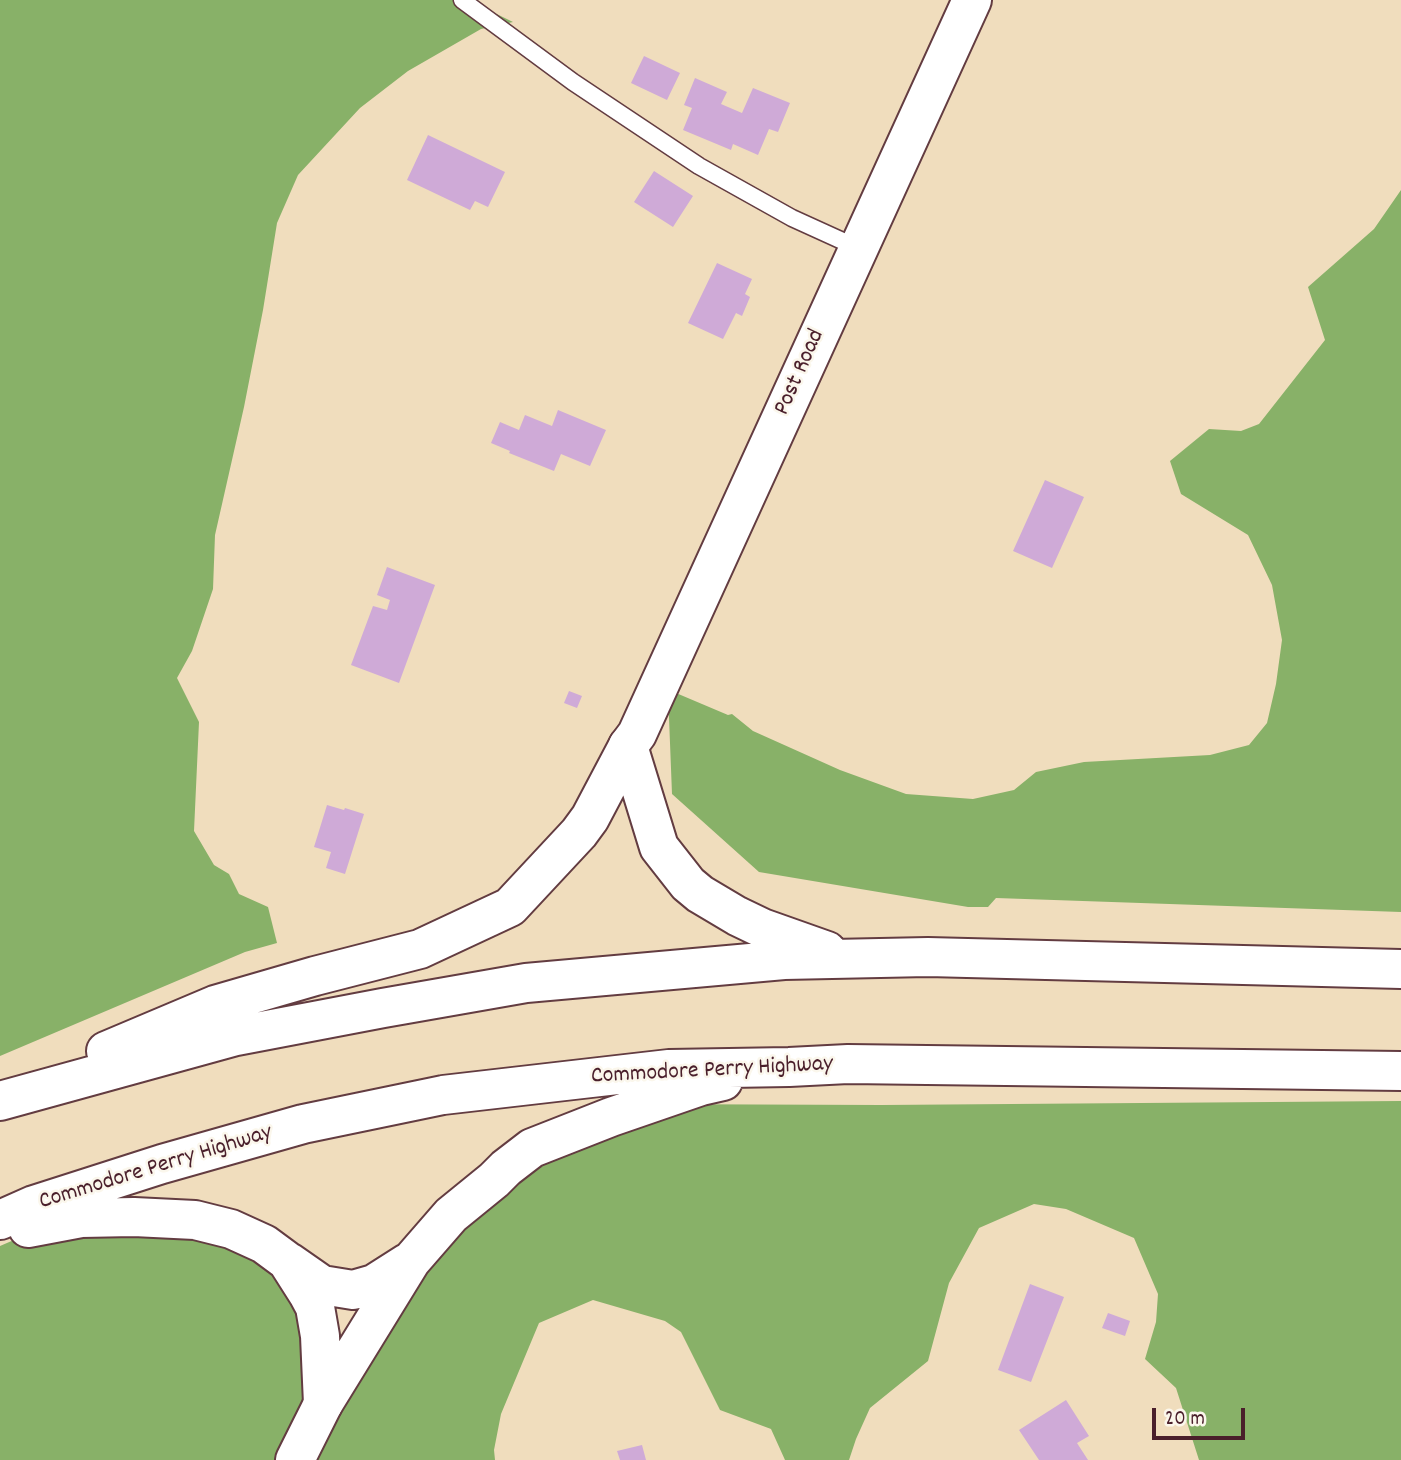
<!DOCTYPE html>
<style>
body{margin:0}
#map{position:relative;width:1401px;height:1460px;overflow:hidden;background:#f0ddbd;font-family:Dekko,sans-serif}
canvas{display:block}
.scale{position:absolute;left:1152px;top:1408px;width:93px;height:32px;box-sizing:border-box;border:4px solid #4a1f2b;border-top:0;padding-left:9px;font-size:21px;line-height:24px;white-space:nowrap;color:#4a1f2b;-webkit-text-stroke:5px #fbf7ec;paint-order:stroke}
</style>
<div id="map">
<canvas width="1401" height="1460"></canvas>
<div class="scale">20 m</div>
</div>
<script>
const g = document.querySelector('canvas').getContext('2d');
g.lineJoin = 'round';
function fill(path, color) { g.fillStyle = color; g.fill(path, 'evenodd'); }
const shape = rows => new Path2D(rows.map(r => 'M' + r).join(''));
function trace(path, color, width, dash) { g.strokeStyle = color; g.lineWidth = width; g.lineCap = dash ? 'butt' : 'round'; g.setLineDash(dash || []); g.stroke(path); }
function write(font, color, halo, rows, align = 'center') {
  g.font = font + ' Dekko,sans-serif'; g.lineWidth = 5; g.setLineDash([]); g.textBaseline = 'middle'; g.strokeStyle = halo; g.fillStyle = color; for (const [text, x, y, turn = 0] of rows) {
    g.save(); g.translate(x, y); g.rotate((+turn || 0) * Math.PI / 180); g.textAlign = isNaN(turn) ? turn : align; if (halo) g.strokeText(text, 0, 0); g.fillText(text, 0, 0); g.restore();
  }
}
const forest = shape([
 [0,0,468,0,513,22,481,29,408,71,360,108,298,175,277,223,263,310,244,407,215,535,213,589,192,651,177,678,199,722,194,831,214,865,229,874,239,894,268,907,277,943,245,952,0,1056],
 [1401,190,1401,912,996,898,988,907,968,907,759,872,672,794,668,692,676,693,728,715,732,714,753,731,840,770,906,794,973,799,1014,790,1036,772,1084,762,1210,755,1249,745,1267,723,1276,684,1282,640,1272,585,1248,535,1181,494,1170,461,1209,429,1241,431,1259,424,1325,340,1308,287,1374,229],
 [1401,1101,1401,1460,1199,1460,1176,1388,1145,1359,1156,1322,1158,1294,1134,1238,1066,1209,1034,1204,979,1228,949,1283,928,1361,870,1408,856,1439,849,1460,785,1460,771,1429,720,1410,681,1332,665,1321,593,1300,539,1323,501,1414,494,1450,495,1460,0,1460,0,1246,58,1221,274,1247,324,1381,410,1253,629,1104,882,1105]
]);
const building = shape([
 [644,56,680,73,667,100,631,83],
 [695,78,727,92,721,104,742,113,753,88,790,103,778,132,769,129,758,155,733,144,731,150,683,130,692,108,684,105],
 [428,135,505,172,488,207,475,201,470,210,407,180],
 [654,171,693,196,673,227,634,202],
 [717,263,752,279,745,294,750,297,742,316,736,313,723,339,688,323],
 [558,410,606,430,590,466,561,454,554,471,509,453,510,451,491,443,500,422,519,430,525,415,552,426],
 [1045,480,1084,497,1052,568,1013,551],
 [387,567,435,585,399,683,351,665,373,606,387,610,390,600,377,595],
 [569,691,582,696,577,708,564,703],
 [327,805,344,810,345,808,364,814,345,874,326,868,331,852,314,847],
 [1030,1284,1064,1297,1031,1382,998,1370],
 [1108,1313,1130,1321,1125,1336,1102,1328],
 [1066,1400,1089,1436,1077,1443,1088,1460,1039,1460,1019,1430],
 [642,1445,646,1460,620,1460,617,1451]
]);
const lane = shape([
 [462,0,573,82,699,166,792,218,858,248]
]);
const secondary = shape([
 [628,746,637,734,972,0],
 [295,1460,323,1404]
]);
const highway = shape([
 [628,746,659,847,688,884,700,894,737,916,762,928,827,951],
 [106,1051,215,1005,315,976,420,949,510,907,579,833,590,818,628,746],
 [0,1101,236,1036,383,1008,526,983,784,960,928,957,1401,969],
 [0,1220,34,1205,162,1164,303,1124,443,1095,669,1069,789,1067,848,1064,1401,1071],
 [28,1228,81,1218,134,1217,195,1220,231,1229,264,1244,287,1261,308,1294,315,1307,320,1336,323,1404],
 [289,1262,322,1285,353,1290,374,1284,407,1263],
 [323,1404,411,1261,451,1215,494,1180,506,1168,532,1148,611,1117,701,1086,723,1081]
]);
const streetNames = [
 ["Post Road",801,373,-66],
 ["Commodore Perry Highway",712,1072,-3],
 ["Commodore Perry Highway",156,1169,-17]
];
fill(forest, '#88b168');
fill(building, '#cfaad7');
trace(lane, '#633c41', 19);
trace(secondary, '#633c41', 42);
trace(highway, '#633c41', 42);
trace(lane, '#fff', 16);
trace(secondary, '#fff', 38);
trace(highway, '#fff', 38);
write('24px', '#4a1f2b', '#fbf7ec', streetNames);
</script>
